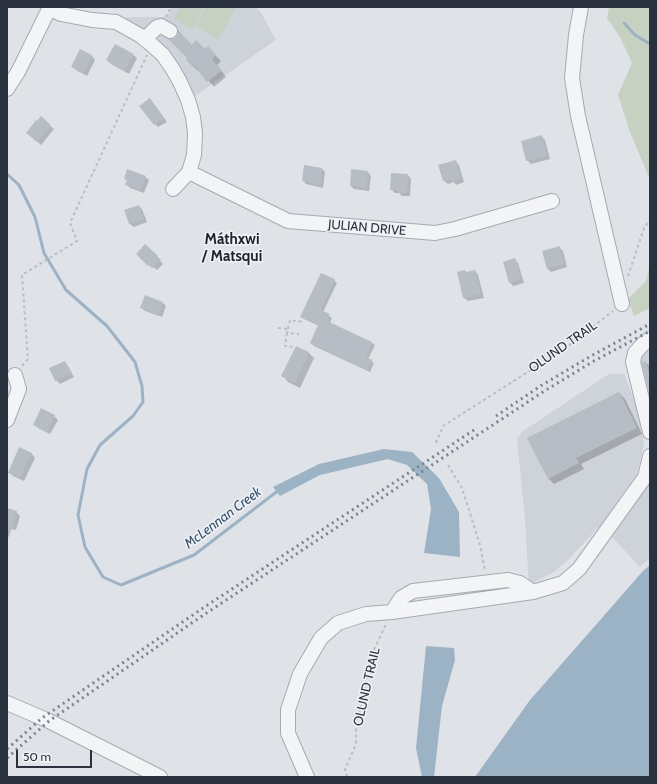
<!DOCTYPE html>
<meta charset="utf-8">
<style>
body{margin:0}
#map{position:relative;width:657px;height:784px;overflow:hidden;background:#dfe3e8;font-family:Cabin,sans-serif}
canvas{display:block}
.frame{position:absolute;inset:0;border:8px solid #29323e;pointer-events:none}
.scale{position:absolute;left:16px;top:750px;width:76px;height:18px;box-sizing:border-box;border:2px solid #29323e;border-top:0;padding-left:5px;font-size:12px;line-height:14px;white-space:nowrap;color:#29323e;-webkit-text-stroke:3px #eff2f5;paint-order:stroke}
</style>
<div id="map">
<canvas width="657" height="784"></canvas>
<div class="frame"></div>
<div class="scale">50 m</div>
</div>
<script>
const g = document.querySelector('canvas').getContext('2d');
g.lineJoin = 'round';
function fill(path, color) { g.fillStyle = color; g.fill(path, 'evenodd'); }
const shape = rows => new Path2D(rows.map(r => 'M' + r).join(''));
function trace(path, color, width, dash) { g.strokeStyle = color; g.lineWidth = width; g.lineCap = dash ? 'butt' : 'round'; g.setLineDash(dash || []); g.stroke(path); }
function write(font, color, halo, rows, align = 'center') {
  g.font = font + ' Cabin,sans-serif'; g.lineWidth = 3; g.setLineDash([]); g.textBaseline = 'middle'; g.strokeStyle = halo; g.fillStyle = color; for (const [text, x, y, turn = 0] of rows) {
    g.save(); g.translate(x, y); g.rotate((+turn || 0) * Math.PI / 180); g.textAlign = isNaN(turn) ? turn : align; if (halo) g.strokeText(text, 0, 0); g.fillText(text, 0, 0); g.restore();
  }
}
const built = shape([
 [172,7,255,7,260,11,276,40,192,98,144,30,125,17,167,17],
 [650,343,650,410,637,363],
 [609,374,624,374,636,405,644,444,637,473,603,522,568,560,554,572,529,585,525,519,517,439,522,432],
 [650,475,650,558,640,567,612,537,648,485]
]);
const green = shape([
 [181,7,204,7,192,29,174,19],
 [206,7,237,7,218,39,195,26],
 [609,7,650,7,650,176,648,175,630,132,618,95,632,63,620,37,607,18],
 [650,264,650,308,634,316,628,299,646,281]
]);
const water = shape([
 [384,449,412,452,439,478,459,512,460,557,424,553,431,509,427,484,407,465,388,459,320,475,280,496,273,487,319,464],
 [650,565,650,777,475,777,530,700,643,571],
 [426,646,454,648,455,660,442,706,434,777,422,777,416,748]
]);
const shadow = shape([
 [193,46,205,50,208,48,221,61,217,65,226,77,214,87,199,70,198,71,187,60],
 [80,50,92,56,95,60,87,76,76,70,72,66],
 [133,55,137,58,129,74,111,64,107,60],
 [150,99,167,122,158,127,155,124],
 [41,118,54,129,41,145,31,136,37,122],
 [541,136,545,140,550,159,531,164,527,160],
 [455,161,459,165,464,182,456,185,454,182,448,184,444,181],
 [321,168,325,172,323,188,306,184,303,180],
 [368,172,371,176,369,191,354,189,351,186],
 [408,175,411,179,410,196,402,196,399,193,395,193,391,189],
 [145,177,149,180,144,193,130,188,127,184,128,181,125,178],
 [139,206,142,209,147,222,134,227,130,224,125,211],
 [145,245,161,260,160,261,163,264,157,270,153,267,152,268,137,254],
 [559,247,563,251,567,267,551,272,547,268],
 [514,259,518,263,524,283,513,286,510,282],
 [475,271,478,275,484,298,468,301,464,298,467,273],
 [334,280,337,283,323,312,332,318,330,323,372,343,375,345,368,359,374,363,370,372,314,346,311,343,319,326,304,319,301,316],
 [163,303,166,306,162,317,145,311,141,307],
 [296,347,309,353,314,358,300,388,288,382,283,376],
 [65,362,68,366,74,377,60,384,56,380,51,368],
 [645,362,650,366,650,386],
 [619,393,625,399,642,434,581,464,584,469,554,484,548,478],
 [54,416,58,420,50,434,38,428,34,424],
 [20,448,32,454,35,458,24,481,13,476,10,472],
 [7,509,16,512,20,516,16,530,8,528,7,534]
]);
const stream = shape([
 [624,23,635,35,650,44],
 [7,174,19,185,35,217,44,253,66,290,107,326,135,362,142,386,143,402,133,416,100,445,87,469,78,515,85,547,103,577,121,585,194,555,279,490]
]);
const building = shape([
 [178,30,192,45,196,40,205,49,208,46,216,55,212,59,221,71,207,82,193,64,192,66,186,60,187,58,168,39,175,38,178,35],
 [115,44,134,54,125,71,106,60],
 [80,49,92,55,84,73,71,67],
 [150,98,164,118,154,125,139,106],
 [41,116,51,125,37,142,26,133,36,120,37,121],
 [542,135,547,156,526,161,521,141],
 [456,160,461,179,452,182,451,179,443,181,438,165],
 [304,165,322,168,320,185,310,184,310,182,302,181],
 [127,169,146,176,141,190,125,185,127,180,124,179],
 [351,169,368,171,366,188,350,186],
 [391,173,408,174,407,193,397,193,398,190,390,190],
 [139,205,144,219,129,224,124,210],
 [145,244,158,256,157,257,160,260,153,268,149,265,148,266,136,254],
 [560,246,564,264,547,269,542,251],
 [515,258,521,279,509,283,503,262],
 [465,270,466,272,475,270,481,294,463,298,457,272],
 [321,273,335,279,321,310,330,314,327,321,372,342,366,357,372,360,367,370,310,343,318,325,300,317],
 [145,295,163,302,159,315,140,308],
 [296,346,309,352,295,383,281,376],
 [65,361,71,374,55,381,49,368],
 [646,361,650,377,650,396,642,362],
 [619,392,637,428,576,458,579,463,548,479,527,438],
 [41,408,55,415,47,432,33,425],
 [19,447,32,453,20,478,8,473],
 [7,508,17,511,9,537,7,536]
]);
const path = shape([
 [166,17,171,7],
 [628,276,644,228,650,220],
 [278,328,288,329,287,333,299,334],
 [288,329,290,320,303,322],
 [287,333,285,346,294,347],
 [22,366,28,359,22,275,77,241,70,223,147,55],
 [436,443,443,426,567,347,613,311],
 [448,465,462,488,480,545,485,571],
 [347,777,345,769,356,744,356,727,373,652,386,624]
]);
const minor = shape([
 [581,7,576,35,572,78,578,116,622,304],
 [49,8,61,14,92,20,116,22,141,36,152,45,163,55,172,68,180,82,188,100,193,117,195,133,194,155,189,172,173,189],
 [145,39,157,27,161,26,170,31],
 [7,89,18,72,50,7],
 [189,172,288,221,435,233,455,229,552,201],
 [650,339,643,344,635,353,633,362,650,432],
 [7,420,19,389,15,375],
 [392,612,401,598,413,591,508,580,520,583,533,592],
 [7,703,49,721,160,777],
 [307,777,288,733,288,710,300,674,321,638,338,623,366,614,392,612,533,592,563,583,579,569,645,477,650,456]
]);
const rail = shape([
 [496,416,542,385,591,356,650,324],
 [7,749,42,718,203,608,474,430],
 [7,758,49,721,205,614,546,390,594,361,650,331]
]);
const streetNames = [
 ["JULIAN DRIVE",367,228,5],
 ["OLUND TRAIL",563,347,-35],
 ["OLUND TRAIL",367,687,-77]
];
const waterNames = [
 ["McLennan Creek",223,518,-37]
];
const quarterNames = [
 ["Máthxwi",232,240],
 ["/ Matsqui",232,257]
];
fill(built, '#ced2d9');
fill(green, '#c6d1c1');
fill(water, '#9cb3c5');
fill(shadow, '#0003');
trace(stream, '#9cb3c5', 3);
fill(building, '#b7bdc4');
trace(minor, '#a5aab2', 16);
trace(path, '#babec2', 2, [3, 3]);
trace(minor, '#f2f4f6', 14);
trace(rail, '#7a8490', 3, [2, 4]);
write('13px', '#29323e', '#eff2f5', streetNames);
write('italic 14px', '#36536f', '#eff2f5', waterNames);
write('bold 15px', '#1b232e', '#eff2f5', quarterNames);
</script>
